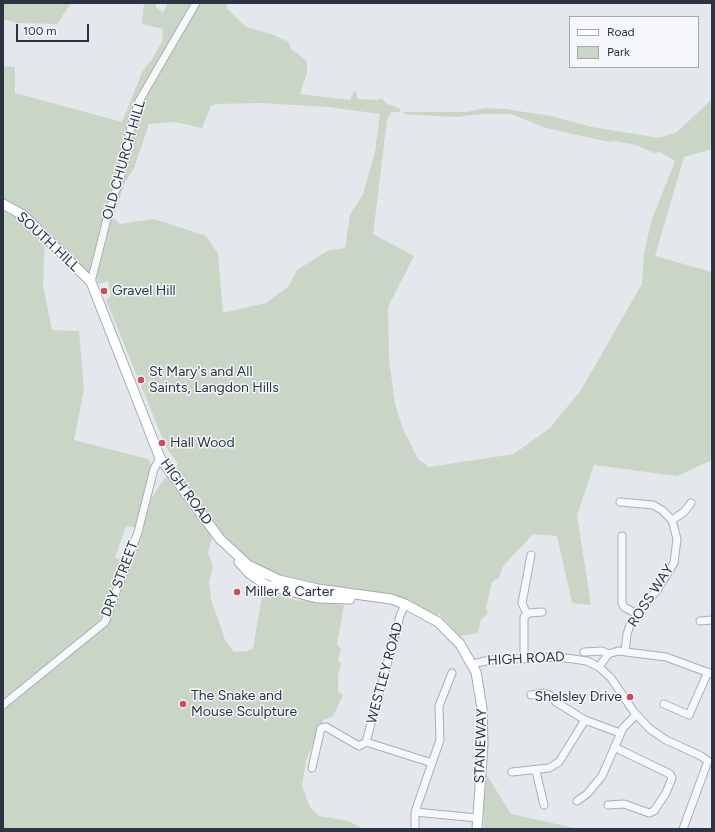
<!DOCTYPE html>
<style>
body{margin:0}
#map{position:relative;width:715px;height:832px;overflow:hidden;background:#e4e7ec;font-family:Figtree,sans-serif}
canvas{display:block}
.frame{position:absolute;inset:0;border:4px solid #2b3445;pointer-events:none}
.legend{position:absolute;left:569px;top:16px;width:130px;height:52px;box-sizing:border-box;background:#f4f6f9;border:1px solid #a4a8b1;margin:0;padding:5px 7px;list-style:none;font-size:12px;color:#2b3445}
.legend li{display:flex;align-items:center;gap:8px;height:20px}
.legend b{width:20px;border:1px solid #a4a8b1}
.scale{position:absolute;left:16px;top:24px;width:73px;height:18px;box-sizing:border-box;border:2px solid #2b3445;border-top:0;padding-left:5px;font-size:12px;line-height:14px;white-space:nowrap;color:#2b3445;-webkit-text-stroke:3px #f4f6f9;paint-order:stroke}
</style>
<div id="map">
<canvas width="715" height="832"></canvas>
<div class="frame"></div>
<ul class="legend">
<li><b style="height:5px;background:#fff"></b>Road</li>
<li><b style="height:11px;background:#c9d6c5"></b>Park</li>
</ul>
<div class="scale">100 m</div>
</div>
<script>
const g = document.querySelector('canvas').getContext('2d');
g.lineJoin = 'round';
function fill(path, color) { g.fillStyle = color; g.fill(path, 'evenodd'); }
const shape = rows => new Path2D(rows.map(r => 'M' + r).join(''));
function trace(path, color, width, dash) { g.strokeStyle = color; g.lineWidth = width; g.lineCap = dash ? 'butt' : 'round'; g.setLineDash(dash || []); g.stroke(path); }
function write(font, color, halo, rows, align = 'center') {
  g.font = font + ' Figtree,sans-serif'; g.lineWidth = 3; g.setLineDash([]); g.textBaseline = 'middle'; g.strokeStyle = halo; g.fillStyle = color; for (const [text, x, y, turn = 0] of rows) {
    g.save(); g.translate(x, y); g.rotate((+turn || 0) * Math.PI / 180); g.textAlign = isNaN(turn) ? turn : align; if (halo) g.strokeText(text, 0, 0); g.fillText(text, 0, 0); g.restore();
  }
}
const green = shape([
 [3,3,71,3,57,24,17,23,3,19],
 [144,3,156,3,156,7,163,13,168,3,227,3,227,8,246,27,274,35,289,42,291,49,307,61,307,73,300,94,350,100,355,90,358,99,377,100,382,98,386,103,400,109,400,112,391,112,387,120,373,234,414,256,388,307,389,360,395,404,403,429,418,459,429,467,514,454,550,428,581,390,642,284,644,254,651,222,675,161,660,152,654,153,636,145,616,141,609,142,546,128,511,114,480,114,456,117,404,114,403,112,466,112,485,108,505,109,551,116,592,127,659,138,677,132,712,99,712,149,684,157,655,256,712,272,712,460,677,476,594,465,577,515,591,605,572,603,557,536,533,534,503,566,499,577,492,582,486,608,488,614,481,619,478,633,460,636,438,613,438,622,405,604,318,589,257,570,211,528,212,537,208,553,213,566,209,582,211,599,225,640,234,652,247,651,253,648,263,591,295,600,344,605,337,644,341,650,338,659,341,664,338,675,338,691,343,695,333,716,323,720,321,728,306,760,302,786,310,807,319,816,348,821,363,829,3,829,3,69,6,66,15,67,15,93,122,122,143,70,153,58,162,41,163,29,142,24],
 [262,103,329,107,380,114,375,152,363,194,350,215,345,248,327,251,297,270,288,287,266,303,223,313,218,254,206,236,154,219,120,224,112,217,117,208,124,184,134,168,149,124,175,122,202,128,211,106,215,104],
 [45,237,88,276,96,276,99,284,108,281,111,296,106,300,166,447,178,464,162,482,145,509,128,561,115,558,126,526,138,528,154,469,148,459,74,440,84,389,79,331,52,330,43,286],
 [483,769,511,814,579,829,484,829]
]);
const minor = shape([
 [91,282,109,211,121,175,131,127,139,101,196,3],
 [620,502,653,505,662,510,672,520],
 [622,536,622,603,624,607,637,614],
 [527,614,522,603,531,555],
 [700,621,712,620],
 [584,652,602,651,608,654],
 [625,652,627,634,631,622,657,590,674,563,677,539,672,520,684,512,691,503],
 [524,659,524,617,529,613,542,612],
 [473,664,490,660,559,657,587,661,599,667,611,678,634,712,650,729,666,740,701,756,708,761],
 [599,667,608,654,618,651,666,657,712,674],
 [531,695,544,693,551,696,556,702,585,720,620,733],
 [664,704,689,715,708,672],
 [3,705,105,622,138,532,154,469,160,458],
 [366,742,400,616,405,604],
 [312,768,321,728,326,727,359,746,366,742,432,763],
 [536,771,544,805],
 [512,772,549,768,559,762,585,720],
 [577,801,587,794,602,776,623,728,636,715],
 [608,805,624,804,649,813,654,811,666,793,672,778,670,774,614,747],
 [415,812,477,818],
 [415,829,415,812,440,740,439,706,452,673],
 [683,829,708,761]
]);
const major = shape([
 [3,204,23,215,91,282,160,458,220,539,248,565,279,580,318,589,391,599,405,604,438,622,460,644,476,672,482,708,483,744,477,829],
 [239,562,249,573,266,585,317,598,350,599]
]);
const markers = [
 [104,291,4,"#d1495b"],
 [141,380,4,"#d1495b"],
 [162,443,4,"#d1495b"],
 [237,592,4,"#d1495b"],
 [630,697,4,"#d1495b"],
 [183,704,4,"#d1495b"]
];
const streetNames = [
 ["OLD CHURCH HILL",124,160,-74],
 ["SOUTH HILL",48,242,43],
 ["HIGH ROAD",186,492,54],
 ["DRY STREET",120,579,-69],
 ["ROSS WAY",651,596,-57],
 ["HIGH ROAD",526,659,-3],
 ["WESTLEY ROAD",385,673,-75],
 ["STANEWAY",481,746,-88]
];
const poiNames = [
 ["Gravel Hill",112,291],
 ["St Mary's and All",149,372],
 ["Saints, Langdon Hills",149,388],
 ["Hall Wood",170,443],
 ["Miller & Carter",245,592],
 ["The Snake and",191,696],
 ["Mouse Sculpture",191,712],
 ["Shelsley Drive",622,697,"right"]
];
fill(green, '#c9d6c5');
trace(minor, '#a9aeb7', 9);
trace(major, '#a3abb8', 11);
trace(minor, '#f7f8fa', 7);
trace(major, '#fff', 9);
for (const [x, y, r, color] of markers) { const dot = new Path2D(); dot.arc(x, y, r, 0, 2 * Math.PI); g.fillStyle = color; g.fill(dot); trace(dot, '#f4f6f9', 1.5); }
write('14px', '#2b3445', '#f4f6f9', streetNames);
write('14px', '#2b3445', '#f4f6f9', poiNames, 'left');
</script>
